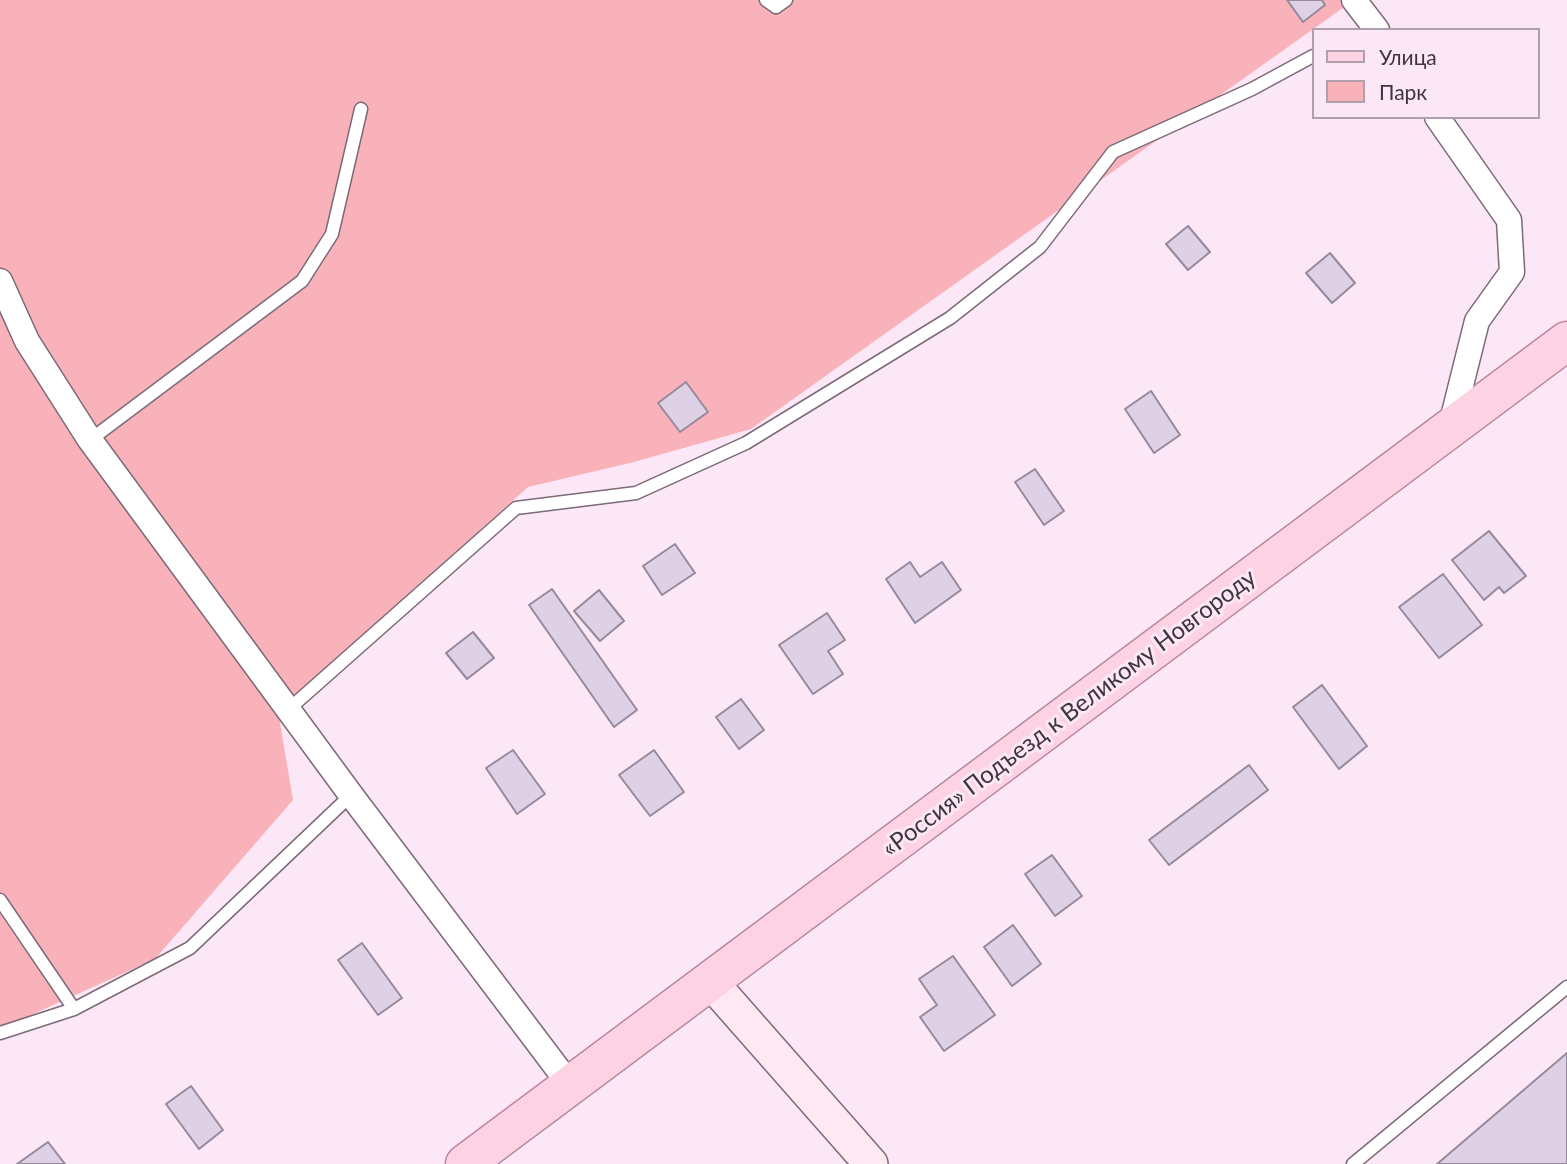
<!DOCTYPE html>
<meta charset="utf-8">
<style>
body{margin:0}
#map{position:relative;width:1567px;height:1164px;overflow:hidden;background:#fce7f7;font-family:Lato,sans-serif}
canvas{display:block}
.legend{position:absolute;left:1312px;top:28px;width:228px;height:91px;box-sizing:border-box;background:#fce7f7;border:2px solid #b0a0ac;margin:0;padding:9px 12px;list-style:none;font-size:21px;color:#3e363c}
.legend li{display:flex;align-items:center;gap:14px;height:35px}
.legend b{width:35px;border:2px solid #b0a0ac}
</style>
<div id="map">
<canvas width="1567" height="1164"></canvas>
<ul class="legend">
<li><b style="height:9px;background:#fdd2e3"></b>Улица</li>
<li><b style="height:19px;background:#fab2ba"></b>Парк</li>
</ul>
</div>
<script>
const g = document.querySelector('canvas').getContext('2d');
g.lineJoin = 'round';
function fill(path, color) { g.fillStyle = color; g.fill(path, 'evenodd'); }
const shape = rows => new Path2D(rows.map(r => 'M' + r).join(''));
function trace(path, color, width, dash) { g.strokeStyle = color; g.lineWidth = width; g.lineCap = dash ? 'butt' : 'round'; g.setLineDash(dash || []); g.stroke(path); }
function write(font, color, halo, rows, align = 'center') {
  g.font = font + ' Lato,sans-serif'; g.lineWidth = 6; g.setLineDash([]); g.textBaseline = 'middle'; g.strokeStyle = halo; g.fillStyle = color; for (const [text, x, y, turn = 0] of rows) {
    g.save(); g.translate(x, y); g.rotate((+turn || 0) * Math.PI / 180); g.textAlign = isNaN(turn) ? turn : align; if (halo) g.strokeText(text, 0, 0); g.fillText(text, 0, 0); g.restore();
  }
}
const green = shape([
 [0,0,1354,0,751,429,634,462,528,487,278,711,293,800,155,959,0,1029]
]);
const building = shape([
 [1287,0,1322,0,1325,5,1303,22,1287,0],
 [1188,226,1210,252,1188,270,1166,244,1188,226],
 [1330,253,1355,283,1332,303,1306,273,1330,253],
 [686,382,708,412,680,432,658,403,686,382],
 [1151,391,1180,435,1154,453,1125,409,1151,391],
 [1035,469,1064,511,1044,525,1015,482,1035,469],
 [1489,531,1526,576,1504,593,1499,587,1484,600,1452,560,1489,531],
 [675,544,695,573,662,595,643,566,675,544],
 [910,562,920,577,942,562,961,590,915,623,886,579,910,562],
 [1443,574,1482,625,1439,658,1399,607,1443,574],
 [552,589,637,710,614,727,529,605,552,589],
 [599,590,624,621,600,641,574,611,599,590],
 [827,613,845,640,828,651,843,674,813,694,779,645,827,613],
 [473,632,494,658,467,679,446,653,473,632],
 [1322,685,1367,746,1339,769,1293,707,1322,685],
 [741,699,764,730,739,749,716,717,741,699],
 [513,750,545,794,517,814,486,768,513,750],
 [654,750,684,792,650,816,619,775,654,750],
 [1249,765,1268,790,1169,865,1149,840,1249,765],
 [1052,855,1082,896,1055,916,1025,874,1052,855],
 [1013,925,1041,964,1012,986,984,947,1013,925],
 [362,943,402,998,378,1015,338,960,362,943],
 [953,956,995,1015,944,1051,920,1017,937,1005,919,979,953,956],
 [1567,1053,1567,1164,1437,1164,1567,1053],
 [191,1086,223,1130,199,1149,166,1104,191,1086],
 [48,1142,65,1164,17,1164,48,1142]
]);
const lane = shape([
 [766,0,776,7,786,0],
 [90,440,302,281,332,234,361,109],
 [289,709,516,508,636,493,746,443,950,318,1040,247,1113,152,1252,89,1313,56],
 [0,900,74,1009],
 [0,1033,74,1009,190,948,351,795],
 [1353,1164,1567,987]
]);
const street = shape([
 [1354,0,1377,30],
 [1437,117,1509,220,1512,272,1477,321,1450,429],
 [0,281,27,341,90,440,351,795,570,1085]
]);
const secondary = shape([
 [710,981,871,1164]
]);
const primary = shape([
 [465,1164,1567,341]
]);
const streetNames = [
 ["«Россия» Подъезд к Великому Новгороду",1069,713,-37]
];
fill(green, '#fab2ba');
fill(building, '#ded0e5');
trace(building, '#97899c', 2);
trace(lane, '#7c6a78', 15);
trace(street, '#7c6a78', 27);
trace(secondary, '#7c6a78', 36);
trace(primary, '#b9889d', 41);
trace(lane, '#fff', 12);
trace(street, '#fff', 24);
trace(secondary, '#fee8f1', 33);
trace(primary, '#fdd2e3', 38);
write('24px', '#3e363c', '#fce7f7', streetNames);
</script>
